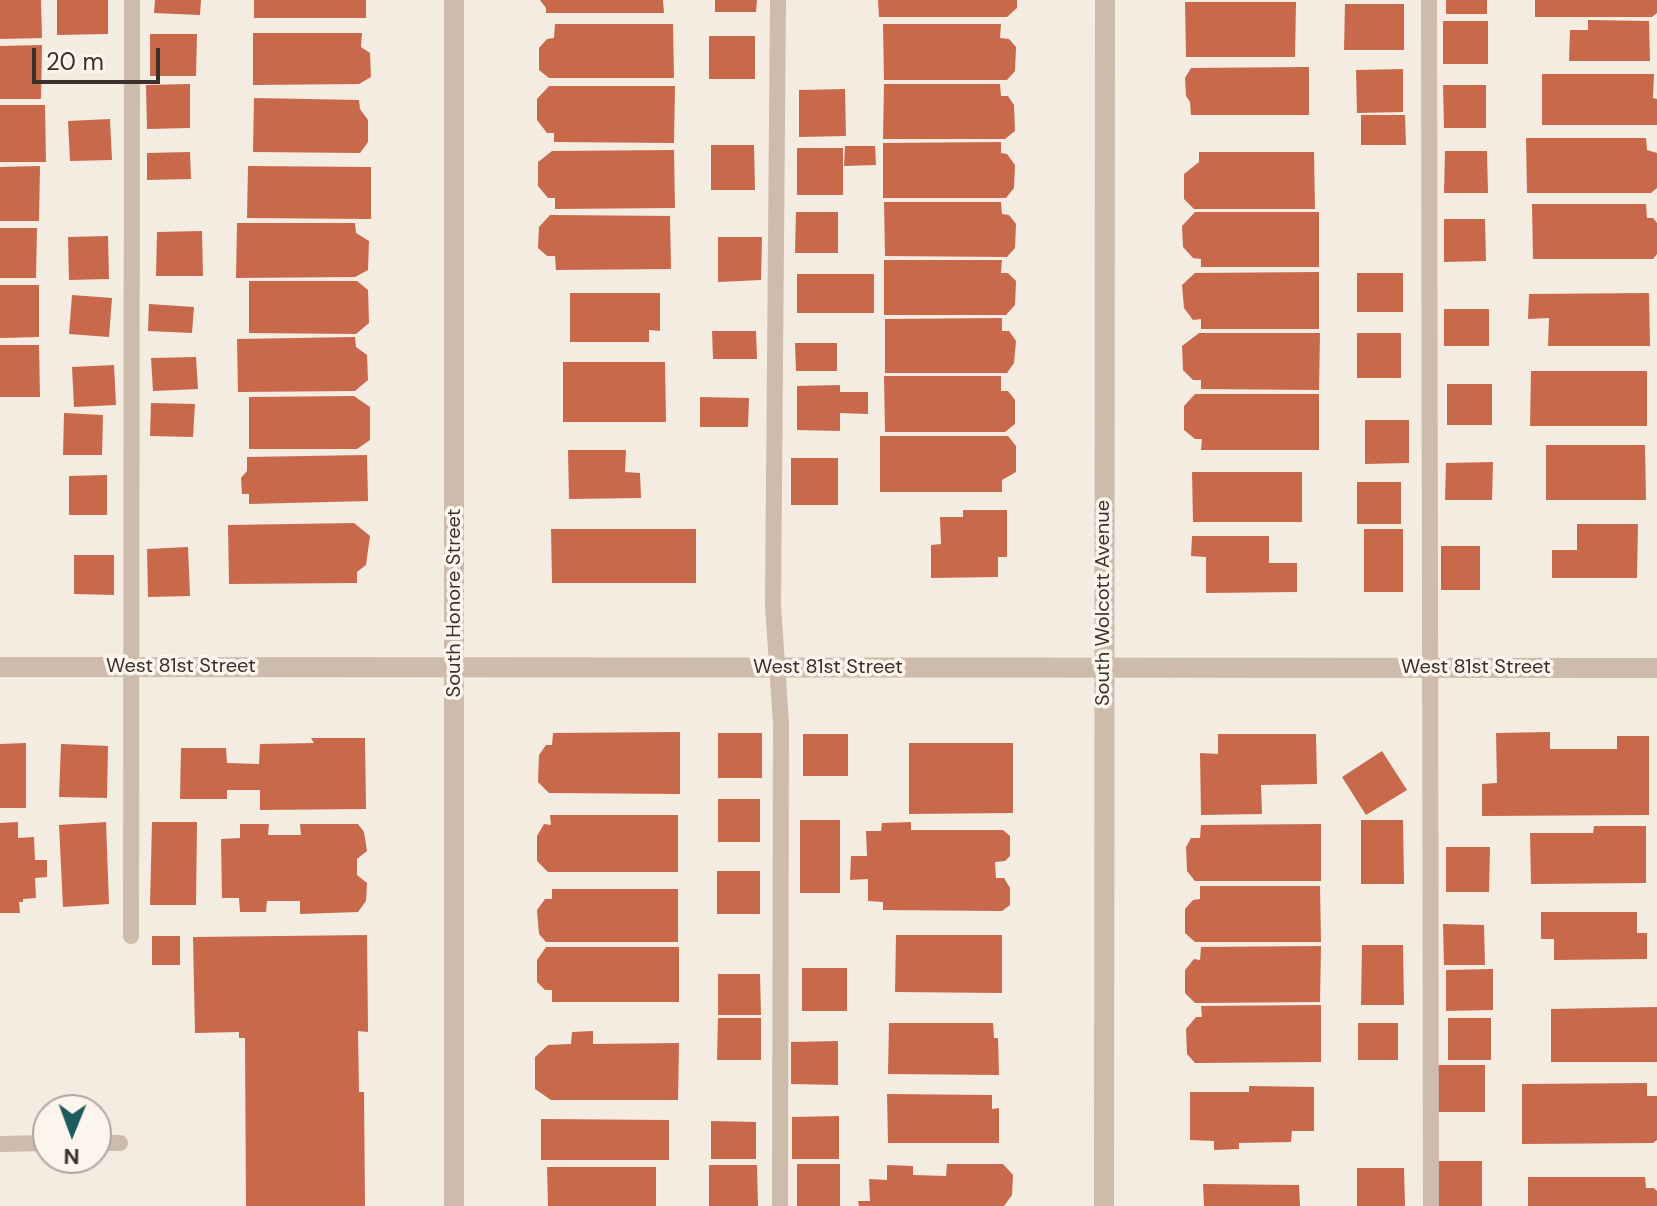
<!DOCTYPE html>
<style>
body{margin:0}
#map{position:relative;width:1657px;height:1206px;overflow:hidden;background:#f4ebe1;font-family:"DM Sans",sans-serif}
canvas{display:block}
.north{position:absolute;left:32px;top:1094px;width:80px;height:80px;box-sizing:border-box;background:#fbf5ee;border:2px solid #aea6a0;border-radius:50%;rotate:181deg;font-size:22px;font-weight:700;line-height:32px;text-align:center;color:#3b302b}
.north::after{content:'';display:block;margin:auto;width:28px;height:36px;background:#1f5a5e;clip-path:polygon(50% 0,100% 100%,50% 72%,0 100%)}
.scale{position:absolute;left:32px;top:48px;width:128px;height:36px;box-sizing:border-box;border:4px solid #3b302b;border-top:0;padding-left:10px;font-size:24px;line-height:28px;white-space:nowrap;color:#3b302b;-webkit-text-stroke:6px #fbf5ee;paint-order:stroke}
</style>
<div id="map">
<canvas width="1657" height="1206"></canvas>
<div class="north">N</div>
<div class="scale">20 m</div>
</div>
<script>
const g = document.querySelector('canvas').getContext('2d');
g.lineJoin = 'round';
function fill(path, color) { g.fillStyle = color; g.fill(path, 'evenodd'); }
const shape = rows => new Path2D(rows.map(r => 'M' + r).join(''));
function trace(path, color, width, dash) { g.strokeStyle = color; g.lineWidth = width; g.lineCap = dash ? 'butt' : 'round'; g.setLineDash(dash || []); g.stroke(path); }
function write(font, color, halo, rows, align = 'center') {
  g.font = font + ' "DM Sans",sans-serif'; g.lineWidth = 7; g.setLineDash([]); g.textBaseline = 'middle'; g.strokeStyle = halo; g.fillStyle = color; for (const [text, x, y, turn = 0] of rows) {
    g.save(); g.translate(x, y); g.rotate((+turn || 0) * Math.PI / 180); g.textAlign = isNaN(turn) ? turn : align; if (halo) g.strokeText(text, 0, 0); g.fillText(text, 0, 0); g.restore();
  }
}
const building = shape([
 [0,0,41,0,42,38,0,39],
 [57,0,108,0,108,34,57,35],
 [155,0,201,0,200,15,154,13],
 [254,0,366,0,366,18,254,18],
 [540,0,663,0,664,13,546,13,546,8],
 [715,0,757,0,756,12,715,12],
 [878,0,1017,0,1017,8,1007,17,879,17],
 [1446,0,1487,0,1487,14,1446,14],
 [1535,0,1657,0,1657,13,1652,17,1535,17],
 [1185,2,1296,2,1295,57,1186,57],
 [1345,4,1404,4,1404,50,1344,50],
 [1588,20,1649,21,1650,61,1569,61,1570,30,1588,30],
 [1443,21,1488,21,1488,64,1443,64],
 [555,24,673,24,674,78,549,78,539,70,539,48,547,39,554,38],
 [883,24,1001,24,1000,38,1009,39,1016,47,1015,71,1007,80,884,80],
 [253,33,362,33,361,47,370,53,371,77,359,84,253,85],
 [150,34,197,34,196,76,150,76],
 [709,36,755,36,755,79,709,79],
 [42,45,41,99,0,99,0,46],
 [1309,67,1309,115,1191,115,1190,102,1186,96,1185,78,1191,68],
 [1403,69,1403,112,1357,113,1356,70],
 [1542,74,1654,74,1653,98,1657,99,1657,125,1542,125],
 [190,84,190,128,147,129,146,85],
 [884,84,1000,84,1001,96,1008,96,1014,105,1015,131,1005,139,883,139],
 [1443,85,1486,85,1486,128,1444,128],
 [549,86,675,86,674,143,554,142,554,133,547,133,537,120,537,99],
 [845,89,846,136,799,137,799,90],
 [254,98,359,100,360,109,368,120,368,142,360,153,253,152],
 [0,105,45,105,46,162,0,162],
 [1361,115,1405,115,1406,145,1361,145],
 [110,119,112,160,70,161,68,121],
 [1526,138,1646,138,1647,150,1657,153,1657,188,1651,193,1527,193],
 [1001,142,1001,153,1007,154,1015,165,1014,188,1006,198,883,198,883,143],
 [711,145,754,145,755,190,711,190],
 [845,146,875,146,876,165,844,166],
 [797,148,843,148,843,195,797,195],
 [674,150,675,208,555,209,555,198,548,198,538,186,538,162,552,151],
 [1445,151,1487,151,1488,193,1444,193],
 [190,152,191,179,147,180,147,153],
 [1199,152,1314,152,1315,209,1194,209,1184,199,1184,174,1199,162],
 [40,166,39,221,0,221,0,167],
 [248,166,371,167,371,219,247,218],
 [884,202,1001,202,1002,214,1009,215,1016,224,1015,248,1007,257,885,256],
 [1532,204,1646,204,1647,218,1653,218,1657,223,1657,254,1653,259,1533,259],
 [796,212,838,212,838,253,795,253],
 [1195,212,1319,212,1319,267,1201,267,1201,259,1193,258,1183,247,1182,226],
 [550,215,670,216,671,269,556,270,555,256,547,256,538,248,539,227],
 [1444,219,1485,219,1486,261,1444,262],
 [237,223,355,223,356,233,369,241,368,270,355,277,236,278],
 [0,228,37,228,36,278,0,278],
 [202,231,203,276,156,276,157,232],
 [108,236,109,279,69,280,68,237],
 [718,237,762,237,761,280,718,282],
 [884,260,1002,260,1001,273,1008,273,1016,281,1015,305,1006,315,884,315],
 [1319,272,1319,329,1201,329,1201,319,1193,320,1184,308,1182,285,1195,273],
 [1357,273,1403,273,1403,312,1357,312],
 [797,274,874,274,874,313,797,313],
 [249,281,357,281,368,290,369,323,356,334,249,333],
 [0,285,39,285,39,337,0,338],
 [570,293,660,293,660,331,649,330,649,342,570,342],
 [1649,293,1650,346,1548,346,1549,318,1528,319,1529,294],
 [72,295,112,298,109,337,69,334],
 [149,304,194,307,192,333,148,331],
 [1444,309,1489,309,1489,346,1444,346],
 [1002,318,1002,331,1009,331,1016,341,1014,363,1007,373,885,373,885,319],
 [712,331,756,331,757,359,713,359],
 [1199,333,1320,333,1319,390,1201,389,1201,380,1193,380,1183,370,1182,346],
 [1357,333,1401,333,1401,378,1357,378],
 [355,337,356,347,367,355,368,380,355,391,238,392,237,339],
 [795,343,837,343,837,371,796,371],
 [0,345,39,345,40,397,0,397],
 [196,357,198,389,153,391,151,358],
 [563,362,665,362,666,422,563,422],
 [114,365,116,405,74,407,72,367],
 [1531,371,1647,371,1647,426,1530,426],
 [884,376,1001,376,1001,391,1008,391,1015,400,1015,424,1005,432,885,432],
 [1447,384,1492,384,1492,425,1447,425],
 [840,385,840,392,868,392,868,414,840,413,840,431,797,430,797,386],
 [1195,394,1319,394,1319,450,1201,450,1202,439,1195,439,1184,430,1184,406],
 [354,396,370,407,370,440,357,449,249,449,249,397],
 [700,397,749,398,748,427,700,427],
 [151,403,195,404,193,437,150,436],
 [64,413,103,415,102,455,63,455],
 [1365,420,1409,420,1409,463,1365,464],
 [880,436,1008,436,1016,446,1016,472,1002,480,1002,492,880,492],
 [1546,445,1645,445,1646,500,1546,500],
 [568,450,626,450,625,472,640,473,641,498,569,499],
 [367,455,368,501,249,504,249,494,242,494,241,478,247,471,247,457],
 [791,458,838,458,838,505,791,505],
 [1493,462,1492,500,1445,500,1446,463],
 [1192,472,1302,472,1302,522,1193,522],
 [107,475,107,515,69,515,69,476],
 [1357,482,1401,482,1401,524,1357,524],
 [963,510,1007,510,1007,557,998,557,998,577,931,578,931,545,941,544,940,517,963,517],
 [354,523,370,536,366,565,357,572,357,583,229,584,228,525],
 [1577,524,1638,524,1637,578,1552,578,1552,550,1577,550],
 [551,529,696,529,696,583,552,583],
 [1364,529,1403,529,1403,592,1364,592],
 [1192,536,1269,536,1269,563,1297,563,1297,592,1206,593,1206,557,1191,556],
 [1441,546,1480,546,1480,590,1441,590],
 [188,547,190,596,148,597,147,549],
 [74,555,114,555,114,595,74,594],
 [680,732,680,794,549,793,538,782,539,755,546,745,552,745,553,733],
 [1550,732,1550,749,1617,749,1617,736,1649,736,1649,815,1482,816,1482,784,1497,783,1496,733],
 [718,733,762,733,762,778,718,778],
 [803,734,848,734,848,776,803,776],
 [1218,734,1316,734,1317,784,1261,785,1262,814,1201,815,1200,753,1218,754],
 [311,738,365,738,366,809,260,810,260,790,227,790,227,799,180,799,181,748,226,748,227,763,259,764,260,744,314,743],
 [26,743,26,808,0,808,0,744],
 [909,743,1013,743,1013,813,909,814],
 [61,744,108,746,107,798,59,797],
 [1382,751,1407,790,1366,815,1342,777],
 [718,799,760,799,760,842,718,842],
 [550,815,678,815,678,872,548,872,537,861,537,836,544,824,551,825],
 [800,820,840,820,840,893,800,893],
 [1361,820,1403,820,1404,884,1361,884],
 [18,822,18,838,34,837,35,860,47,860,47,877,35,878,36,898,23,899,23,902,19,902,20,913,0,913,0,823],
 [106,822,109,904,63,907,59,825],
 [152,822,197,822,196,905,150,905],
 [911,822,911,830,1003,830,1010,836,1010,856,1005,861,995,862,996,878,1004,878,1010,888,1010,905,1002,911,883,910,883,902,868,901,868,879,850,880,851,856,867,856,866,831,881,831,882,823],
 [240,824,269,824,268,835,301,835,300,824,358,824,364,832,367,851,357,859,357,875,367,883,366,901,358,912,300,914,300,901,267,901,266,912,240,912,239,898,222,898,221,839,240,838],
 [1321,824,1321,881,1195,881,1187,871,1186,847,1191,838,1200,838,1201,825],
 [1594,826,1646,826,1646,883,1531,884,1530,833,1593,833],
 [1446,847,1490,847,1489,892,1446,892],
 [717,871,760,871,760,914,717,914],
 [1200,886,1320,886,1321,942,1195,942,1185,933,1185,909,1193,900,1200,899],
 [552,889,678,889,678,942,546,942,539,934,537,910,545,899,552,899],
 [1541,912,1637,912,1637,933,1647,933,1647,959,1554,960,1554,939,1541,939],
 [1443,924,1484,925,1485,965,1444,965],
 [367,935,368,1032,358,1031,359,1092,364,1092,365,1206,246,1206,245,1038,239,1038,239,1032,195,1033,193,937],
 [896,935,1002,935,1002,993,895,992],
 [152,936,180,936,180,965,152,965],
 [1362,945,1403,945,1404,1005,1361,1005],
 [1321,946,1320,1002,1195,1003,1185,993,1185,970,1194,959,1200,960,1201,947],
 [546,947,679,947,679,1002,552,1002,552,990,545,990,537,982,537,960],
 [802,968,847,968,847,1011,802,1011],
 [1493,969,1493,1010,1446,1011,1446,970],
 [718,974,760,974,761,1015,718,1015],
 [1321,1005,1321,1062,1195,1063,1187,1054,1186,1029,1196,1017,1202,1017,1201,1006],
 [1657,1007,1657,1062,1551,1062,1551,1009],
 [718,1018,761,1018,761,1060,717,1060],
 [1448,1018,1491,1018,1491,1060,1448,1060],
 [889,1023,993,1023,994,1038,998,1038,999,1075,888,1074],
 [1358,1023,1398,1023,1398,1060,1358,1060],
 [593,1031,593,1044,679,1043,678,1100,551,1100,535,1089,535,1057,548,1045,571,1044,572,1032],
 [838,1041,838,1085,791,1084,791,1042],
 [1437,1065,1485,1065,1485,1112,1437,1112],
 [1647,1083,1647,1096,1657,1096,1657,1140,1653,1143,1522,1144,1522,1084],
 [1249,1086,1314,1087,1314,1131,1292,1131,1291,1142,1239,1143,1239,1149,1214,1150,1214,1141,1190,1140,1190,1092,1249,1092],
 [887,1094,992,1095,992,1109,999,1108,999,1143,888,1143],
 [839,1116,839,1159,792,1159,792,1117],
 [541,1119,669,1120,669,1160,541,1160],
 [711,1121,756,1122,756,1159,711,1159],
 [1437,1161,1482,1161,1482,1206,1436,1206],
 [797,1164,840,1164,840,1206,797,1206],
 [947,1164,1003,1164,1013,1175,1012,1195,1004,1206,859,1206,858,1201,870,1201,869,1179,887,1180,887,1165,913,1166,913,1175,946,1176],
 [709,1165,757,1165,758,1206,709,1206],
 [547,1167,656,1167,656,1206,548,1206],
 [1357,1168,1404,1168,1405,1206,1357,1206],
 [1528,1177,1645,1177,1646,1188,1654,1188,1657,1191,1657,1206,1528,1206],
 [1203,1184,1299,1185,1300,1206,1204,1206]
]);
const lane = shape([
 [778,0,773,605,781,724,780,1206],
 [1429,0,1431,1206],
 [131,936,132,0],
 [96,1143,120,1143],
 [0,1144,48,1143]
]);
const street = shape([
 [0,667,1657,668],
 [454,1206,454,0],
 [1104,1206,1105,0]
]);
const streetNames = [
 ["South Honore Street",455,603,-90],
 ["South Wolcott Avenue",1104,603,-90],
 ["West 81st Street",181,667],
 ["West 81st Street",828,668],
 ["West 81st Street",1476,668]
];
fill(building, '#c8694b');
trace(lane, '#cdbbac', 16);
trace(street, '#cdbbac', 20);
write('20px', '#3b302b', '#fbf5ee', streetNames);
</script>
